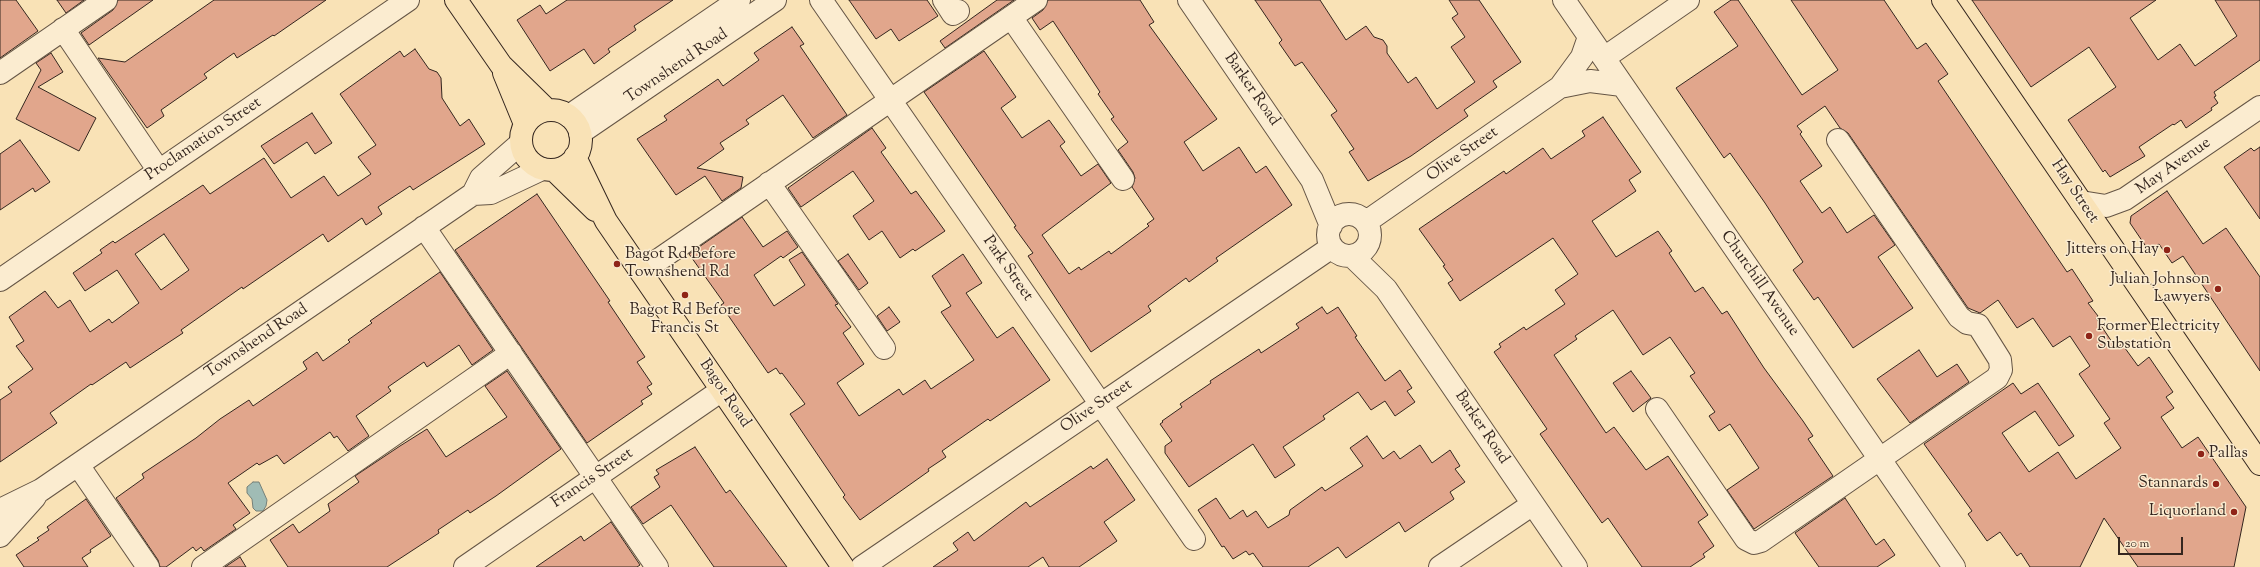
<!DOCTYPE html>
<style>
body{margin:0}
#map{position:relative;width:2260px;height:567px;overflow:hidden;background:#f9e2b6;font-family:"Sorts Mill Goudy",serif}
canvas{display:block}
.scale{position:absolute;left:2118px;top:537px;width:65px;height:18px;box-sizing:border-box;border:2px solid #34261f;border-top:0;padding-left:5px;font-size:12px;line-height:14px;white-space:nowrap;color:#34261f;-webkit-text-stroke:3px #fbecd0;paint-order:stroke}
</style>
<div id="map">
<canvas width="2260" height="567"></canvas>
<div class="scale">20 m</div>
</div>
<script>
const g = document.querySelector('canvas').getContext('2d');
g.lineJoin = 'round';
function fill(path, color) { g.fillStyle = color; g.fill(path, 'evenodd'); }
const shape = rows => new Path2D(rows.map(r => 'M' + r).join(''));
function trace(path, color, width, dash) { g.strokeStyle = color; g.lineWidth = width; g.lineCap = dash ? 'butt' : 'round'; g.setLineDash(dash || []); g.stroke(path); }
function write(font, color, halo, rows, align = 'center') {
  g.font = font + ' "Sorts Mill Goudy",serif'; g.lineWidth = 3; g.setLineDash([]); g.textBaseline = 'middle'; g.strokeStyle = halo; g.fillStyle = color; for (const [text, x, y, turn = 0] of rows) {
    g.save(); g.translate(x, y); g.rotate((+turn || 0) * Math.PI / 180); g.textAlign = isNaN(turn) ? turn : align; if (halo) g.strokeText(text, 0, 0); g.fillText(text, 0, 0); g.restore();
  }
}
const water = shape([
 [253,482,259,482,267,500,266,506,263,511,256,511,253,508,252,499,247,493,247,487,253,482]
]);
const building = shape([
 [0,0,16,0,38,31,0,58,0,0],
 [57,0,84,0,66,13,57,0],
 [118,0,153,0,89,45,81,33,113,10,118,0],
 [214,0,326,0,274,36,273,35,237,58,234,53,204,74,207,78,161,110,164,116,147,128,98,58,125,62,214,0],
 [567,0,673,0,634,26,636,30,608,49,610,52,594,64,584,49,550,71,517,20,540,5,546,14,567,0],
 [849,0,927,0,938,16,899,41,891,29,876,39,849,0],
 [997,0,1014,0,945,48,940,41,997,0],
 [1048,0,1140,0,1154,22,1149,25,1217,119,1184,142,1203,171,1239,147,1256,173,1266,166,1292,205,1216,258,1218,261,1189,282,1186,278,1148,306,1151,311,1091,352,1028,256,1033,253,1014,227,1016,226,924,92,984,51,1016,97,1001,108,1022,138,1049,120,1065,142,1060,146,1081,176,1098,164,1111,183,1042,235,1069,274,1079,267,1081,270,1109,251,1111,254,1149,226,1147,224,1154,219,1132,187,1135,178,1133,172,1118,150,1128,142,1111,119,1114,117,1098,94,1100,92,1053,21,1040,30,1032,18,1043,10,1048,0],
 [1255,0,1320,0,1346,40,1366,26,1374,37,1383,40,1387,46,1387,53,1408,83,1416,77,1437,109,1475,82,1451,47,1465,37,1452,18,1458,14,1449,0,1479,0,1521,62,1493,81,1497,87,1464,110,1468,116,1411,156,1368,181,1349,152,1354,149,1331,115,1337,111,1302,62,1295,66,1279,43,1282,40,1255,0],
 [1731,0,1738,0,1802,95,1838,70,1791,0,1884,0,1917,49,1926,43,1948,74,1938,81,2067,272,2072,269,2093,301,2088,303,2098,316,2096,318,2116,348,2122,344,2138,366,2149,357,2173,392,2166,397,2174,408,2161,417,2182,448,2198,437,2246,507,2234,567,2138,567,2104,518,2080,567,2030,567,2021,553,2017,556,2000,532,1987,541,1968,514,1972,511,1924,444,2013,383,2021,394,2038,383,2074,436,2059,446,2035,411,2002,433,2029,472,2058,452,2076,479,2121,448,2104,423,2110,419,2079,374,2090,366,2070,336,2053,347,2033,318,2017,328,1998,300,1980,313,1968,308,1848,133,1840,128,1825,106,1797,126,1802,132,1800,134,1822,166,1800,181,1822,213,1830,207,1847,233,1874,215,1895,245,1878,257,1913,308,1853,348,1818,297,1814,300,1793,270,1803,262,1765,203,1730,153,1724,158,1676,88,1738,46,1714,12,1731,0],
 [1972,0,2156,0,2130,18,2158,60,2180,44,2195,66,2237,36,2215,0,2260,0,2260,60,2214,92,2216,96,2214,97,2218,103,2211,108,2212,110,2186,128,2181,120,2174,125,2173,124,2139,147,2145,156,2110,177,2105,170,2103,172,2068,120,2116,87,2089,47,2031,87,1972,0],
 [792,27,804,44,800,46,847,115,813,138,783,95,746,120,749,124,720,143,724,149,697,168,743,177,741,188,722,201,705,176,676,195,637,139,667,120,664,116,718,79,723,86,759,60,754,53,792,27],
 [415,49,429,69,437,72,441,78,442,98,460,126,469,119,485,144,413,190,410,186,378,207,382,214,366,225,362,218,328,242,323,234,243,289,242,287,181,330,183,333,130,368,126,362,92,385,91,384,50,413,57,423,0,462,0,400,12,392,8,387,33,369,16,346,24,341,9,317,45,291,58,308,70,300,90,332,109,319,112,323,139,303,117,270,85,291,73,273,102,253,100,250,113,241,115,243,203,185,210,194,264,158,291,198,324,176,338,196,371,174,358,157,376,145,340,94,400,51,404,57,415,49],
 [164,234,189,270,161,290,135,254,164,234],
 [51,53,63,72,38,87,96,118,79,151,16,119,41,70,36,63,51,53],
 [312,113,332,143,315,154,307,142,274,164,261,146,312,113],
 [1603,117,1641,172,1629,180,1636,191,1592,221,1616,257,1658,231,1672,251,1669,253,1695,292,1703,287,1722,314,1727,311,1764,368,1803,421,1813,436,1808,439,1833,476,1754,529,1727,490,1759,468,1730,424,1719,431,1709,416,1715,412,1690,376,1695,373,1670,337,1643,355,1613,310,1575,336,1577,339,1554,355,1606,433,1614,427,1646,470,1668,456,1708,515,1698,522,1714,546,1703,554,1705,557,1690,567,1642,567,1608,518,1602,523,1540,434,1547,429,1494,352,1501,347,1499,344,1524,327,1526,330,1565,304,1555,290,1578,274,1553,238,1460,301,1448,283,1453,280,1443,266,1445,265,1419,229,1504,171,1506,174,1543,148,1551,159,1585,136,1582,131,1603,117],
 [872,128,886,148,881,152,911,194,916,191,945,231,915,251,913,249,900,258,882,231,869,240,853,216,874,201,853,171,801,207,788,188,872,128],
 [20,140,50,182,35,192,33,188,0,210,0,154,20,140],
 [2260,147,2260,219,2224,167,2251,148,2254,151,2260,147],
 [2167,191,2203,244,2226,228,2260,277,2260,371,2183,256,2172,263,2159,244,2149,251,2130,223,2131,216,2167,191],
 [537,194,610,301,608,302,645,357,637,362,652,384,647,387,652,394,641,401,643,404,587,443,455,250,537,194],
 [742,217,763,247,787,231,798,247,783,258,781,256,754,275,774,306,805,285,789,260,802,252,838,304,835,305,851,327,843,333,864,364,837,383,859,416,899,389,903,395,925,380,931,389,974,360,941,312,951,306,932,276,963,254,982,283,966,293,997,338,1013,327,1050,380,990,421,988,419,942,451,946,457,928,469,929,471,860,520,843,497,845,495,790,414,805,404,782,373,780,374,776,368,768,373,721,305,724,303,689,254,742,217],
 [848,254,868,283,859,290,838,261,848,254],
 [440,272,493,350,472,365,459,345,427,367,424,362,388,387,391,391,356,416,369,436,348,451,337,436,334,438,330,432,284,464,277,455,259,465,257,463,228,483,250,513,233,525,236,529,204,551,201,547,196,551,193,547,166,567,160,567,158,560,116,498,144,478,142,474,196,438,220,419,249,400,253,406,307,369,303,362,317,352,323,361,350,342,348,340,372,323,370,321,440,272],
 [889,307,900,322,887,331,877,316,889,307],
 [1322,307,1327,314,1338,307,1357,336,1355,337,1385,381,1400,370,1412,388,1407,391,1415,402,1395,416,1385,401,1371,410,1358,392,1323,416,1325,419,1283,447,1295,465,1275,478,1253,444,1189,487,1165,453,1165,446,1172,441,1160,424,1163,422,1162,421,1182,407,1180,404,1211,383,1210,381,1259,349,1261,353,1299,328,1296,324,1322,307],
 [1919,350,1937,377,1957,364,1969,382,1910,423,1877,379,1919,350],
 [507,371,561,449,496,496,470,513,468,510,438,530,439,533,387,567,288,567,270,540,293,524,299,533,330,511,328,504,359,482,355,476,400,446,427,429,446,457,507,417,485,386,507,371],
 [1631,371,1651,398,1633,412,1613,383,1631,371],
 [1367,436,1383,459,1394,451,1400,459,1420,445,1432,463,1450,450,1460,466,1455,469,1465,482,1450,492,1454,499,1405,532,1399,522,1346,558,1338,547,1308,567,1263,567,1253,553,1249,555,1246,551,1233,559,1224,546,1222,547,1198,510,1216,498,1230,519,1243,510,1247,517,1256,511,1268,528,1289,515,1290,510,1322,487,1325,491,1363,466,1350,448,1367,436],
 [695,447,726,493,730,490,787,567,714,567,671,505,643,524,631,507,660,487,654,477,659,474,656,470,695,447],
 [1107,459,1135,500,1104,522,1117,541,1079,567,1049,567,1043,557,1028,567,933,567,958,550,953,543,968,532,974,541,1026,502,1030,507,1091,466,1093,469,1107,459],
 [1845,498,1876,545,1884,539,1895,555,1877,567,1819,567,1795,533,1845,498],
 [86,499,111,536,90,550,91,552,82,558,88,567,24,567,16,555,39,540,37,538,49,530,47,527,86,499],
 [611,522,640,565,637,567,536,567,581,536,584,541,611,522],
 [240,557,246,567,225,567,240,557]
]);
const minor = shape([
 [821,0,1194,539],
 [944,0,953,14,958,11],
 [1189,0,1312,180,1331,226],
 [1564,0,1954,567],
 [1011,17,1123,179],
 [63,29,159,171],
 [1604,58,1688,0],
 [0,73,106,0],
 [1560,87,1590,81,1622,85],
 [569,116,739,0],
 [580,133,775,0],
 [769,183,884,348],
 [473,194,491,193,542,169],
 [2081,202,2106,206,2125,199,2260,107],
 '1328 235a21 21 0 1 1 42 0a21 21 0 1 1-42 0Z',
 [1366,222,1560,87,1582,57,1589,37],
 [424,227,657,567],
 [1352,256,1386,289,1576,567],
 [641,272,1036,0],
 [0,280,408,0],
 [1657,409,1746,539,1754,543,1761,541,1997,378,2001,370,2000,360,1978,325,1967,323,1959,317,1838,140],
 [78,465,148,567],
 [0,510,41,490,473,194,481,178,521,143],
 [0,536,35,497],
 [203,567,511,353],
 [465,567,722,390],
 [862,567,1332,247],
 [1440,567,1533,504]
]);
const major = shape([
 [456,0,501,65,547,110],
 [1943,0,2260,464],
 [504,73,525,124],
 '521 140a30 30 0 1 1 60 0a30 30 0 1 1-60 0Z',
 [575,157,606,221,843,567],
 [554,170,595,210]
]);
const markers = [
 [2167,250,4,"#8f2418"],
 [617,264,4,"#8f2418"],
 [2218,289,4,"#8f2418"],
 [685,295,4,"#8f2418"],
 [2089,336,4,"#8f2418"],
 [2201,454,4,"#8f2418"],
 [2216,484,4,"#8f2418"],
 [2234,512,4,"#8f2418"]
];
const streetNames = [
 ["Townshend Road",677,67,-34],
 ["Barker Road",1251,90,55],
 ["Proclamation Street",204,140,-34],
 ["Olive Street",1463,155,-35],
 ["May Avenue",2174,167,-35],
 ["Hay Street",2074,192,56],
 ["Park Street",1007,269,55],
 ["Churchill Avenue",1759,284,55],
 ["Townshend Road",257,342,-34],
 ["Bagot Road",724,394,56],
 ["Olive Street",1097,407,-34],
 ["Barker Road",1481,428,56],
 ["Francis Street",593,479,-34]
];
const poiNames = [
 ["Jitters on Hay",2159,250],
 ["Bagot Rd Before",625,255,"left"],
 ["Townshend Rd",625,273,"left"],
 ["Julian Johnson",2210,280],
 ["Lawyers",2210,298],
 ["Bagot Rd Before",685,311,"center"],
 ["Francis St",685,329,"center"],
 ["Former Electricity",2097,327,"left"],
 ["Substation",2097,345,"left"],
 ["Pallas",2209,454,"left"],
 ["Stannards",2208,484],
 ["Liquorland",2226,512]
];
fill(water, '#a0bcb5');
trace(water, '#758079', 1);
fill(building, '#e1a68c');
trace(building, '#34261f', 1);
trace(minor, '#655545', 24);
trace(major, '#34261f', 24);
trace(minor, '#fbecd0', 22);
trace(major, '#f9e2b6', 22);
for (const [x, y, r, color] of markers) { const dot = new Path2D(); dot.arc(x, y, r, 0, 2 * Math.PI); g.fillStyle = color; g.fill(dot); trace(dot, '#fbecd0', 1.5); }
write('16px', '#34261f', '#fbecd0', streetNames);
write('16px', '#34261f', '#fbecd0', poiNames, 'right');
</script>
